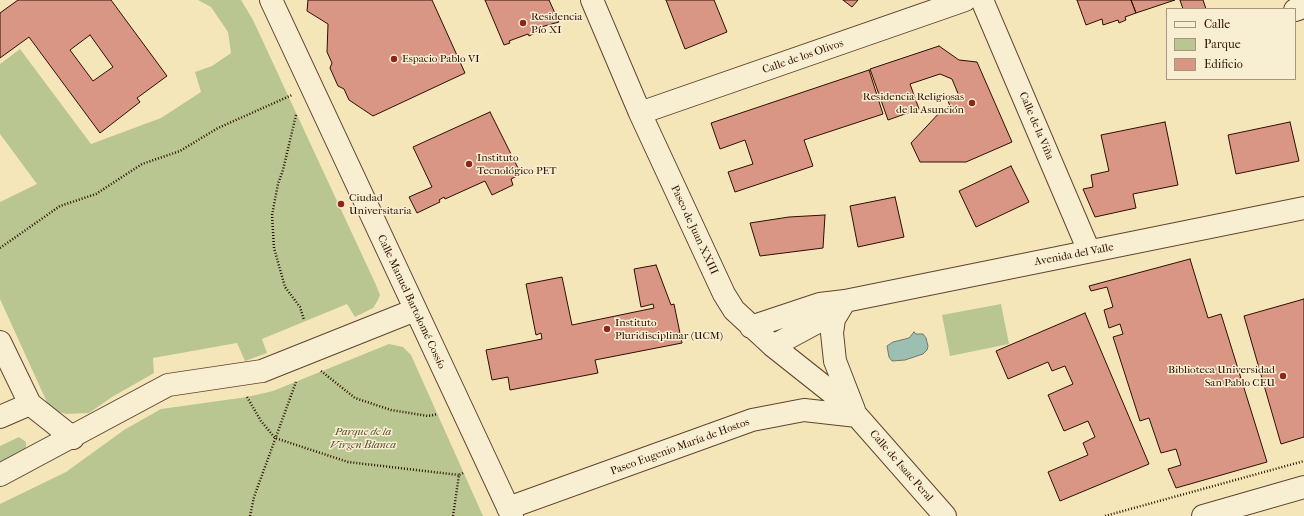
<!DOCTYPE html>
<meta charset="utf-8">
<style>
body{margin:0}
#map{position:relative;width:1304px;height:516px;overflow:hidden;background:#f5e6ba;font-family:"IM FELL French Canon",serif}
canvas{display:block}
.legend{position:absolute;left:1166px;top:8px;width:130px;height:72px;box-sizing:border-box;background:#f8efd2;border:1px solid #a7957e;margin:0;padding:5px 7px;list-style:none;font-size:12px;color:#2e0e01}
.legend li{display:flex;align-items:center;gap:8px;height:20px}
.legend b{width:20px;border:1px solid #a7957e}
</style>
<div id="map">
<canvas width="1304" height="516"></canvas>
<ul class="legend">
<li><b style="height:5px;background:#f8efd2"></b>Calle</li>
<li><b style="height:11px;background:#b9c692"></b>Parque</li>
<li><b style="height:11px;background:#da9685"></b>Edificio</li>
</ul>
</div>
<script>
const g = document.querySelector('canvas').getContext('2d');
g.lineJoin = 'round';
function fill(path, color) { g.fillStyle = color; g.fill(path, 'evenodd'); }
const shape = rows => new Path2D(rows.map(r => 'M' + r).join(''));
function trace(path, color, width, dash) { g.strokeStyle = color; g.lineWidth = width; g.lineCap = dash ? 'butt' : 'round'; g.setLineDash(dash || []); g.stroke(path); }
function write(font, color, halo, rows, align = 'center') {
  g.font = font + ' "IM FELL French Canon",serif'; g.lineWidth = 3; g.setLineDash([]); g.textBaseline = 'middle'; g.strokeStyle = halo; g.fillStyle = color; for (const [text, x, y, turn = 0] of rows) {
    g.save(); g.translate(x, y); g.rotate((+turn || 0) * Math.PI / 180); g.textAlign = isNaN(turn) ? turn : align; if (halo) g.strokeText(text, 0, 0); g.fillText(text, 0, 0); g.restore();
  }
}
const green = shape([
 [198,0,241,0,253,20,376,285,380,295,378,300,373,308,355,317,347,304,262,339,267,353,245,361,237,343,153,358,154,373,112,397,89,413,66,414,50,409,0,299,0,202,37,184,0,134,0,64,20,49,91,144,161,118,201,92,195,72,212,66,231,53,228,32,211,7],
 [1001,304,1009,344,950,356,942,315],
 [389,344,403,347,411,355,483,516,0,516,0,504,66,472,124,430,161,409,247,397,273,391],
 [19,437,26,442,26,451,0,464,0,446]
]);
const water = shape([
 [914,332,916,334,923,334,926,338,928,346,927,350,923,354,905,360,892,361,889,357,887,346,893,342,909,338,914,332]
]);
const building = shape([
 [18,0,111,0,167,76,137,98,140,102,100,133,29,37,0,58,0,13,18,0],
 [90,35,113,67,93,81,70,50,90,35],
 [308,0,432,0,465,73,373,116,349,100,344,89,338,86,330,68,332,63,327,52,328,24,307,11,308,0],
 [485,0,549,0,559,22,541,27,542,29,534,32,535,33,529,36,528,34,509,41,510,43,504,45,485,0],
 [666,0,714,0,727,32,685,49,666,0],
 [843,0,858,0,852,7,843,0],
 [1077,0,1131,0,1136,13,1125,17,1126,20,1119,23,1118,20,1103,25,1102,19,1086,25,1077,0],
 [1131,0,1175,0,1136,13,1131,0],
 [1180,0,1203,0,1206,9,1183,9,1180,0],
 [939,46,959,60,977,62,1012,142,966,162,920,162,911,143,942,110,950,106,948,101,959,96,952,79,940,74,910,84,919,109,888,120,870,69,939,46],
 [869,70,883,114,804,140,813,166,735,192,728,172,753,164,745,140,720,149,711,123,869,70],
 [490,112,521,174,511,179,513,185,492,195,485,181,445,199,444,197,439,200,440,202,417,213,409,197,432,187,413,147,490,112],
 [1165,122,1178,185,1133,194,1136,208,1095,217,1083,189,1093,187,1091,175,1109,171,1101,135,1165,122],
 [1290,122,1299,161,1236,174,1228,135,1290,122],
 [1011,166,1029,202,976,227,959,191,1011,166],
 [895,197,904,237,858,247,850,206,895,197],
 [825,215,823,248,760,256,750,223,789,217,825,215],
 [1190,259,1208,318,1221,314,1267,462,1176,488,1168,469,1181,465,1176,449,1161,453,1149,418,1140,421,1113,337,1123,334,1120,324,1109,328,1104,310,1113,307,1107,287,1091,291,1089,286,1190,259],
 [656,265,671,305,674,304,682,343,595,360,598,373,510,390,508,377,492,380,486,350,542,339,541,333,536,335,526,284,562,277,572,325,654,308,653,304,641,307,634,269,656,265],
 [1304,299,1304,437,1281,444,1244,316,1304,299],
 [1085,313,1149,464,1060,501,1048,472,1088,455,1083,443,1095,437,1088,421,1064,431,1048,395,1073,384,1065,366,1052,371,1048,362,1008,379,996,351,1085,313]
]);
const path = shape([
 [296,115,283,170,278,184,272,215,274,248,285,287,300,307,304,320],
 [0,248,60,206,96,194,142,164,180,151,218,128,292,95],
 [321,371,355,398,391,410,428,416,438,414],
 [247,397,261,421,275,438,348,462,459,475],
 [250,516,254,497,296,382],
 [453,516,459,475,463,473],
 [1105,516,1304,461]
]);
const minor = shape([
 [271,0,512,516],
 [592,0,640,113,724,294,734,310,773,346,831,392,857,416,945,516],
 [982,0,1089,251],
 [1295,10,1304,7],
 [640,113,965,0],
 [845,301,834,319,832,333,835,361,854,410],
 [751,327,820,304,845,301,1304,208],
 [0,342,30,404,73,438],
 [773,346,838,311],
 [0,417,30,404],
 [0,475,168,385,262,371,415,310],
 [508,508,752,420,804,410,857,416],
 [1203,516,1304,487]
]);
const markers = [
 [523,23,4,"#8f2418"],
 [394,59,4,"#8f2418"],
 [972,103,4,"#8f2418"],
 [469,164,4,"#8f2418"],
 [341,204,4,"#8f2418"],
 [607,329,4,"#8f2418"],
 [1283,376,4,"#8f2418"]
];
const poiNames = [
 ["Residencia",531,17],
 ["Pío XI",531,30],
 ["Espacio Pablo VI",402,59],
 ["Residencia Religiosas",964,97,"right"],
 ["de la Asunción",964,110,"right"],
 ["Instituto",477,158],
 ["Tecnológico PET",477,171],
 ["Ciudad",349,198],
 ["Universitaria",349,211],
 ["Instituto",615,323],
 ["Pluridisciplinar (UCM)",615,336],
 ["Biblioteca Universidad",1275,370,"right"],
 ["San Pablo CEU",1275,383,"right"]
];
const streetNames = [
 ["Calle de los Olivos",803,57,-19],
 ["Calle de la Viña",1036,126,67],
 ["Paseo de Juan XXIII",694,230,65],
 ["Avenida del Valle",1074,255,-11],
 ["Calle Manuel Bartolomé Cossío",411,302,65],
 ["Paseo Eugenio María de Hostos",680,447,-20],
 ["Calle de Isaac Peral",901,466,49]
];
const parkNames = [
 ["Parque de la",363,432],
 ["Virgen Blanca",363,445]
];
fill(green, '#b9c692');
fill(water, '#9cbfb2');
trace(water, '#70786b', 1);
fill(building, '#da9685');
trace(building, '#2e0e01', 1);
trace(minor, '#60442f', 24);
trace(path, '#2e0e01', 2.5, [1, 2]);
trace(minor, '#f8efd2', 22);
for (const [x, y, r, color] of markers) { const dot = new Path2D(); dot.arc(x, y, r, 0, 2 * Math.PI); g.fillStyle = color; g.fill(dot); trace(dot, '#f8efd2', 1.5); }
write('11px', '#2e0e01', '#f8efd2', poiNames, 'left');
write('11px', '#2e0e01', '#f8efd2', streetNames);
write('italic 11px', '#5f4e34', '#f8efd2', parkNames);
</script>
